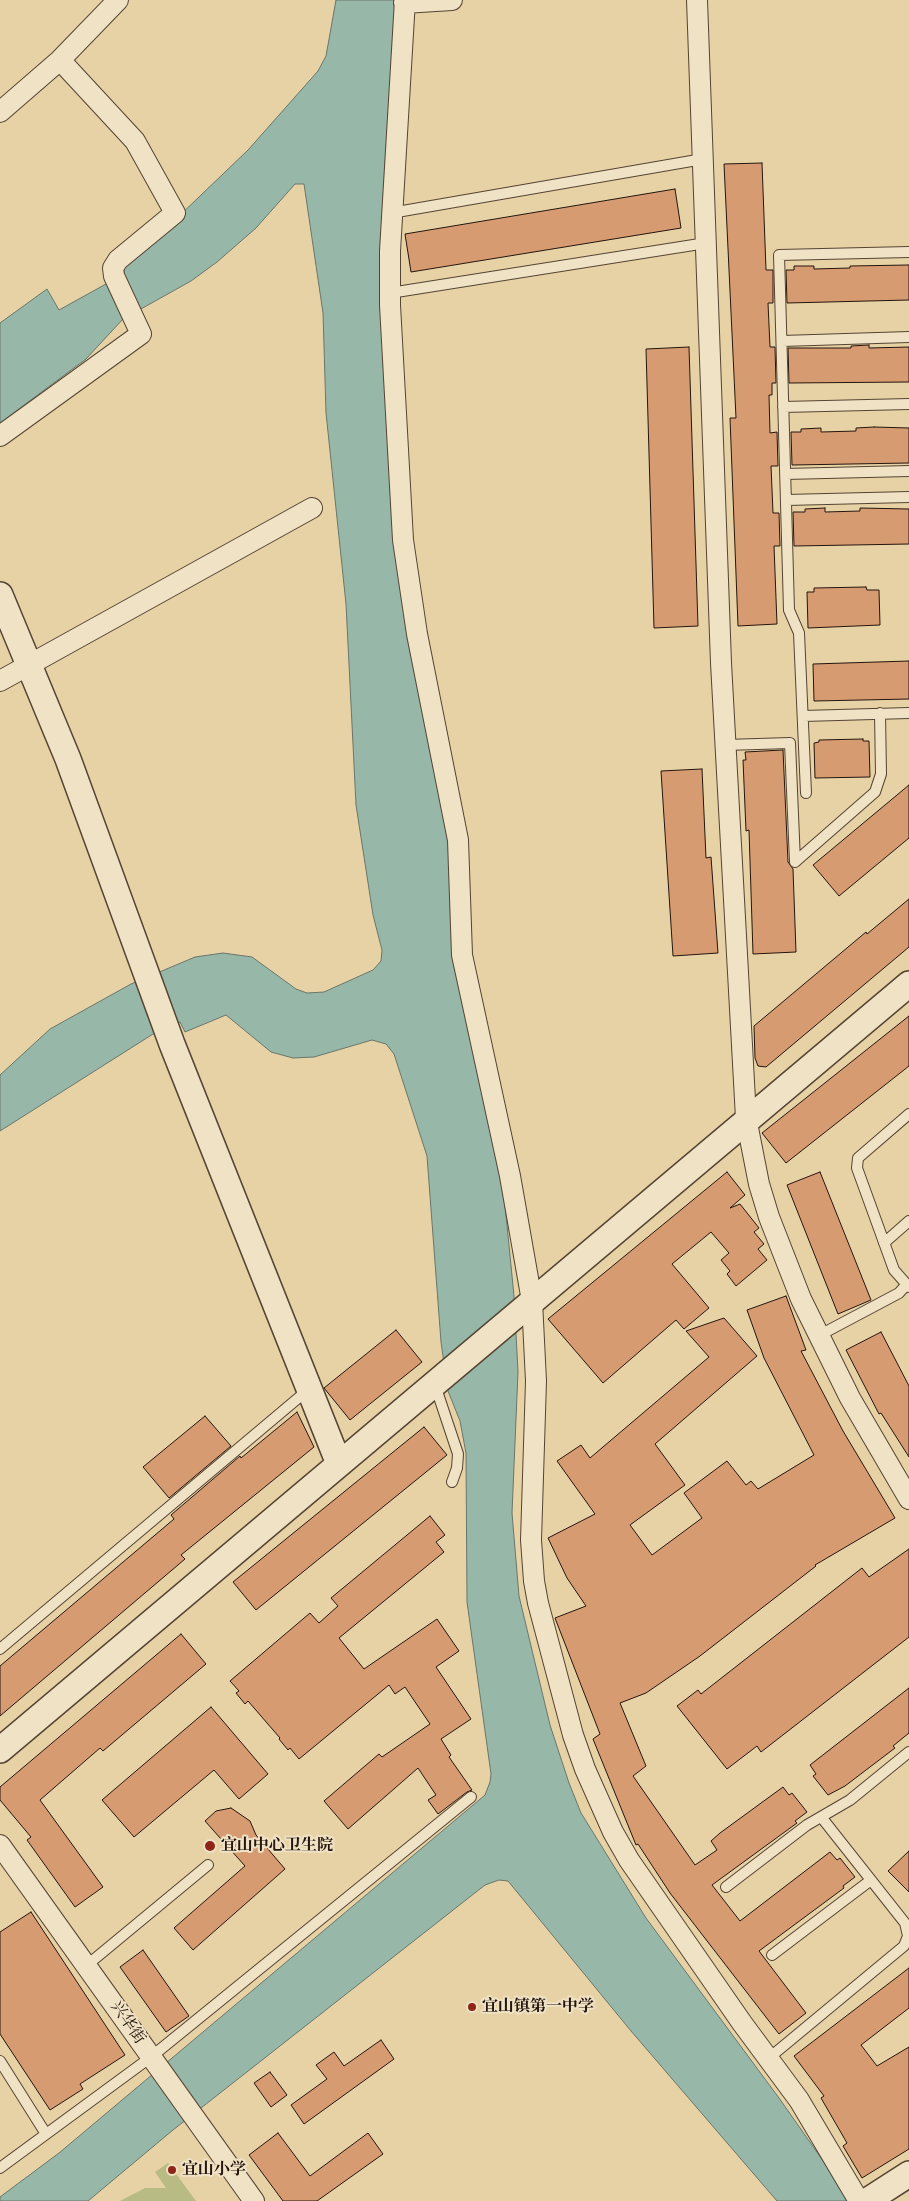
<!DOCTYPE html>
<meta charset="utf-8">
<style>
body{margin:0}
canvas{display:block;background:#e7d2a6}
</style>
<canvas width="909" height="2201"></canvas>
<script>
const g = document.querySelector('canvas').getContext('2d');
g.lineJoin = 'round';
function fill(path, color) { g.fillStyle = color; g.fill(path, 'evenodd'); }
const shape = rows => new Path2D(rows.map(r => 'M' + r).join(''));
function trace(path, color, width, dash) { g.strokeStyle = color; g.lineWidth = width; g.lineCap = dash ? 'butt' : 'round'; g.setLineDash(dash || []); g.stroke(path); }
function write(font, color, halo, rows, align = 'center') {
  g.font = font + ' Cardo,"Noto Serif SC",serif'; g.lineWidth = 4; g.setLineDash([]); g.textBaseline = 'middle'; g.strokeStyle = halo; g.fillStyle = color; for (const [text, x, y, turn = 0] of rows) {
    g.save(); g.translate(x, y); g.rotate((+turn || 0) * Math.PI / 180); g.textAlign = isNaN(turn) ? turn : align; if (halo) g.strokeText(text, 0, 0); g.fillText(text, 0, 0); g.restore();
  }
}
const green = shape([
 [168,2163,196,2201,120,2201,145,2188,166,2188,155,2172]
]);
const water = shape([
 [336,0,398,0,382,292,475,1043,504,1195,514,1296,518,1372,512,1513,519,1596,550,1725,569,1783,581,1813,646,1918,779,2098,840,2185,847,2201,777,2201,631,2031,508,1881,499,1880,485,1885,173,2130,88,2201,0,2201,0,2197,59,2153,485,1795,490,1782,491,1774,467,1602,466,1453,460,1421,448,1391,441,1342,427,1156,394,1054,386,1044,372,1040,314,1057,293,1058,271,1052,226,1015,185,1032,180,1022,153,1034,0,1131,0,1075,50,1029,131,984,195,957,223,953,252,957,296,989,307,993,324,992,373,970,381,961,382,950,373,915,356,805,346,604,326,413,323,313,304,184,295,184,256,228,217,262,191,281,123,319,86,359,0,423,0,323,47,289,59,310,124,274,124,269,129,258,153,241,248,150,318,71,326,56,336,0]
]);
const building = shape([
 [762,163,766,270,773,270,773,303,768,303,770,347,775,347,776,383,772,383,772,395,769,395,770,433,777,432,778,466,771,466,773,513,779,513,780,546,774,546,777,624,738,626,730,418,736,418,724,164,762,163],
 [675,189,681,228,411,272,405,234,675,189],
 [909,265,909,300,787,303,786,270,794,270,794,266,814,266,814,269,850,268,850,266,909,265],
 [869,345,869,348,909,347,909,382,789,383,788,348,851,348,851,346,869,345],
 [689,347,698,626,654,628,646,349,689,347],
 [874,427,909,428,909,463,792,465,791,432,801,432,801,429,821,428,821,432,856,431,856,428,874,427],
 [825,508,825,512,860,511,860,508,909,509,909,544,794,546,793,512,805,512,805,509,825,508],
 [866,587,867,590,879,590,880,625,808,628,807,592,814,592,814,588,866,587],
 [909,661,909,699,814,701,813,664,909,661],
 [863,739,863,741,869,741,870,777,815,778,814,743,819,742,819,740,863,739],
 [783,750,788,862,793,869,796,952,753,954,749,830,746,831,743,760,746,760,745,752,783,750],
 [702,769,706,858,711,857,718,953,673,956,661,771,702,769],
 [909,785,909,838,839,896,813,865,909,785],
 [909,899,909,947,766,1067,758,1066,755,1058,754,1026,866,932,867,934,909,899],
 [909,1016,909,1066,786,1163,762,1133,909,1016],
 [727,1172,745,1195,730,1208,740,1204,759,1228,754,1232,764,1244,758,1249,767,1260,736,1286,727,1274,730,1271,721,1260,729,1253,711,1232,672,1264,709,1308,684,1329,676,1320,603,1383,548,1319,727,1172],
 [820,1172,871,1300,838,1314,787,1185,820,1172],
 [786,1296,806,1350,801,1351,843,1431,895,1518,815,1565,816,1566,700,1656,646,1693,620,1703,646,1766,633,1776,695,1865,717,1850,711,1841,720,1833,783,1787,789,1795,792,1793,807,1812,795,1821,797,1823,712,1885,740,1921,830,1852,837,1860,840,1858,855,1877,843,1886,844,1888,759,1951,806,2013,779,2034,670,1893,638,1844,636,1845,593,1739,600,1734,555,1618,586,1606,567,1578,548,1538,595,1514,557,1461,581,1445,590,1458,709,1357,686,1331,724,1318,757,1356,655,1444,685,1485,630,1525,652,1555,702,1518,684,1493,727,1461,746,1485,751,1481,758,1489,814,1455,764,1358,747,1310,786,1296],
 [396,1330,422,1362,350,1420,324,1388,396,1330],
 [881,1332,909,1386,909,1457,881,1413,879,1414,846,1350,881,1332],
 [297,1412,314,1447,181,1555,185,1559,0,1716,0,1666,174,1519,171,1515,178,1509,240,1456,241,1458,297,1412],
 [205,1416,231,1446,169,1498,143,1467,205,1416],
 [424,1427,447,1455,256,1610,233,1582,424,1427],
 [430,1516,445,1535,436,1542,444,1552,339,1638,364,1669,437,1619,459,1651,436,1667,471,1719,441,1739,451,1755,449,1757,472,1790,467,1792,438,1814,428,1800,436,1795,418,1768,348,1829,324,1801,379,1754,382,1757,430,1724,405,1687,395,1694,389,1685,299,1759,290,1748,288,1750,279,1739,280,1738,248,1701,245,1704,236,1693,239,1691,230,1681,310,1613,319,1623,338,1606,331,1598,430,1516],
 [909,1549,909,1637,761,1752,757,1746,727,1769,677,1706,698,1690,701,1694,862,1568,869,1577,909,1549],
 [181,1634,206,1664,103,1751,100,1748,40,1800,103,1887,75,1907,27,1840,31,1837,0,1800,0,1787,181,1634],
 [909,1688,909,1733,893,1746,895,1748,845,1786,828,1795,813,1776,816,1774,810,1765,909,1688],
 [211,1707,268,1774,239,1799,214,1770,134,1837,102,1800,211,1707],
 [231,1808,250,1821,256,1835,285,1869,193,1950,174,1928,245,1866,205,1821,216,1811,231,1808],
 [909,1851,909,1892,888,1871,909,1851],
 [31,1912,125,2055,80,2084,83,2089,50,2110,0,2034,0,1932,31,1912],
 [143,1950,189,2016,166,2032,120,1967,143,1950],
 [909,1968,909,2008,861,2045,877,2066,909,2047,909,2149,862,2178,843,2146,847,2143,821,2098,824,2096,794,2056,909,1968],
 [381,2040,394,2059,304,2124,291,2105,327,2079,316,2065,334,2052,344,2066,381,2040],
 [270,2072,287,2095,271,2107,254,2083,270,2072],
 [278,2133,310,2176,368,2133,383,2154,317,2201,283,2201,249,2155,278,2133]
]);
const service = shape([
 [391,213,703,159],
 [390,293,706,243],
 [782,341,909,337],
 [783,407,909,404],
 [785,474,909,471],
 [786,500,909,497],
 [803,716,909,713],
 [725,745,790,743,795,862],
 [806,793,799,633,789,610,779,255,909,252],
 [795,862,875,792,881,774,880,713],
 [909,1114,858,1158,857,1168,894,1270,909,1287],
 [884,1243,909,1221],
 [818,1336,899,1293,906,1285],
 [435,1385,458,1454,457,1468,452,1482],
 [0,1649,309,1389],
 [726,1887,807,1825,850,1800,909,1752],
 [772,1955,871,1880],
 [86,1966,208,1865],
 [769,2058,904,1946,908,1936,905,1923,822,1818],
 [0,2061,46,2134],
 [0,2168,151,2057,471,1797]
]);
const minor = shape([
 [405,0,390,251,390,305,403,540,417,634,458,840,462,955,510,1176,532,1301,536,1381,531,1540,534,1581,538,1603,573,1735,585,1769,613,1832,629,1860,742,2023,799,2100,859,2201],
 [697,0,721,663,746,1118,759,1184,769,1217,801,1299,850,1398,909,1499],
 [404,3,452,0],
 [0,112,60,60,118,0],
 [0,436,141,334,114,276,113,268,118,260,175,213,135,141,60,60],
 [0,681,312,508],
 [0,1845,254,2201]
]);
const tertiary = shape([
 [0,595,68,759,172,1044,339,1464],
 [0,1750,909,984],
 [867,2201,909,2174]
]);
const markers = [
 [210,1846,6,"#8f2418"],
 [472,2007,5,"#8f2418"],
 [172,2170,5,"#8f2418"]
];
const poiNames = [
 ["宜山中心卫生院",221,1846],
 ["宜山镇第一中学",482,2007],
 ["宜山小学",182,2170]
];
const streetNames = [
 ["兴华街",127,2023,55]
];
fill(green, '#b9bb84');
fill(water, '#97b7a8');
trace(water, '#69766a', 1);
fill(building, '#d79b72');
trace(building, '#24150d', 1);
trace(service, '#543', 12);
trace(minor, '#543', 22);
trace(tertiary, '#543', 28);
trace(service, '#efe2c5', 10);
trace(minor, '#efe2c5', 20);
trace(tertiary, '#efe2c5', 25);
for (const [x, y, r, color] of markers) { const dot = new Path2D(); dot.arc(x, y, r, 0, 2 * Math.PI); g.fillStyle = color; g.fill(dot); trace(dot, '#efe2c5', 2); }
write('bold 16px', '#24150d', '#efe2c5', poiNames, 'left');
write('16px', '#24150d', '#efe2c5', streetNames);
</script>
